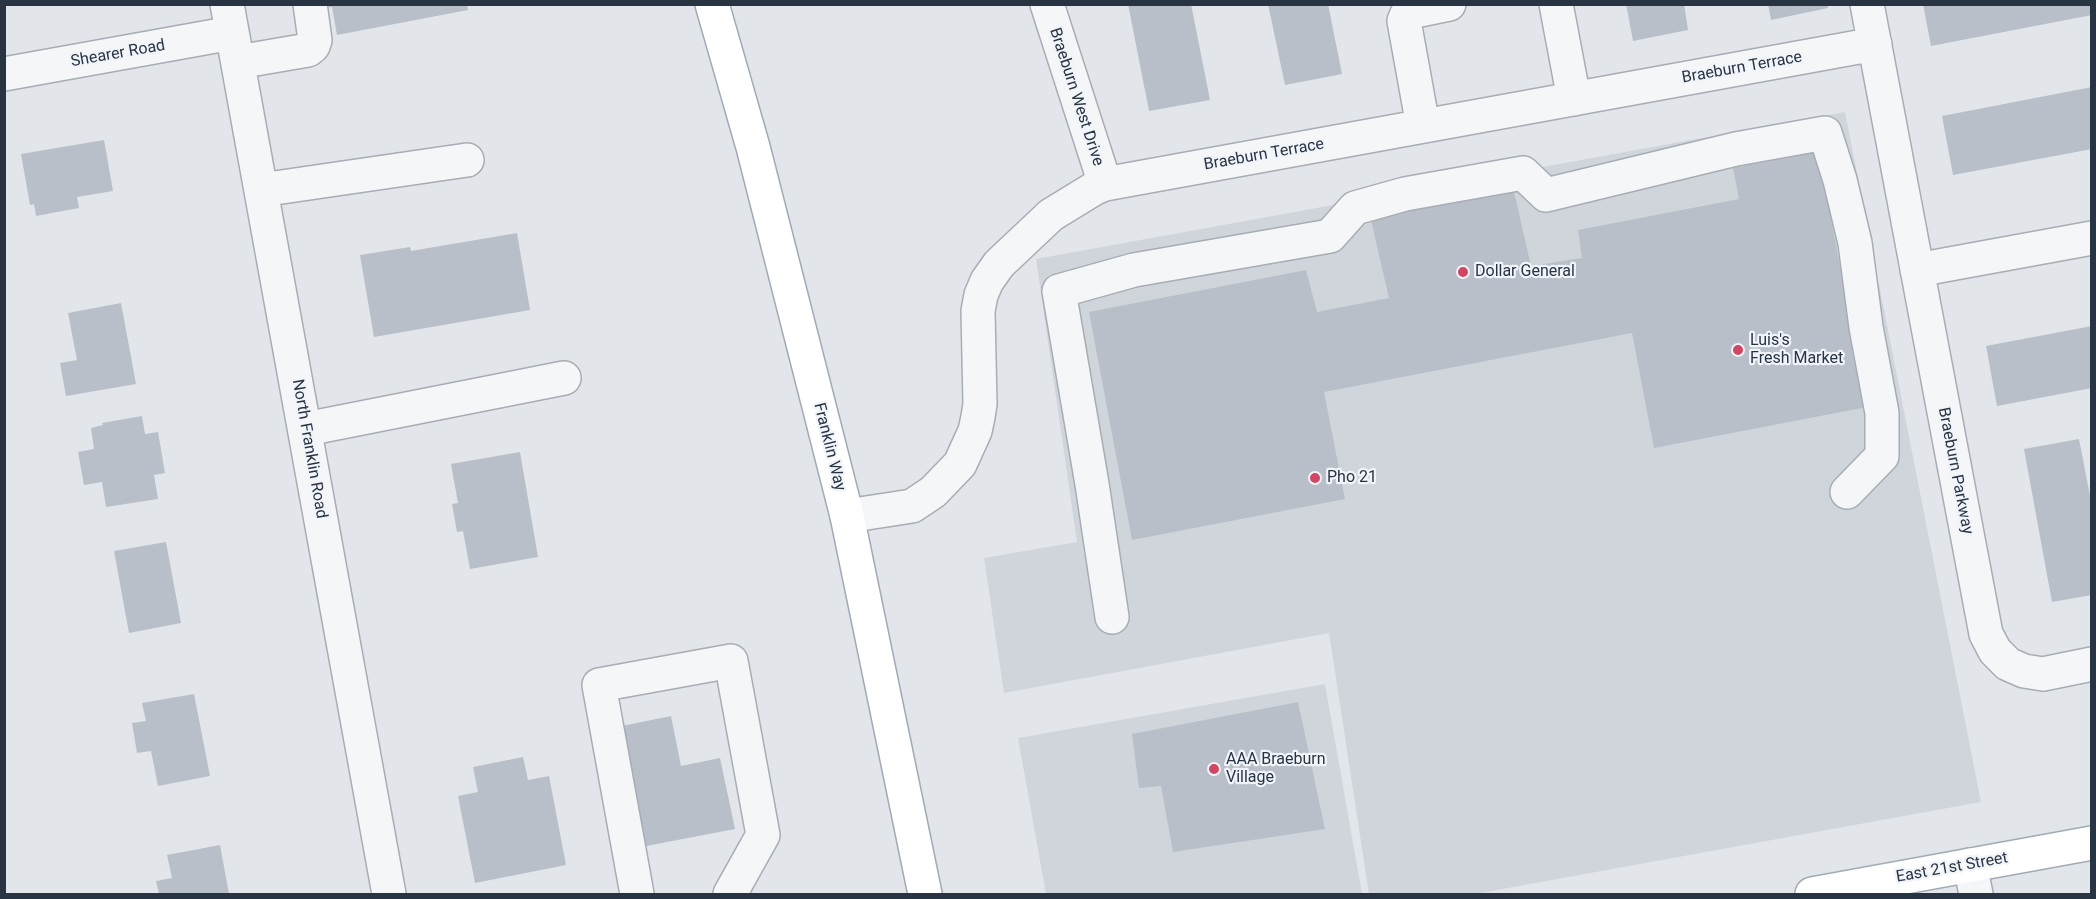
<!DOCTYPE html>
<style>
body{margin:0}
#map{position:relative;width:2096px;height:899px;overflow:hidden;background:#e2e6ea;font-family:Roboto,sans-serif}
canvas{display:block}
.frame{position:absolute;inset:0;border:6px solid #293443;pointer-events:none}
</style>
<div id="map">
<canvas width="2096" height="899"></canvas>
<div class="frame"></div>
</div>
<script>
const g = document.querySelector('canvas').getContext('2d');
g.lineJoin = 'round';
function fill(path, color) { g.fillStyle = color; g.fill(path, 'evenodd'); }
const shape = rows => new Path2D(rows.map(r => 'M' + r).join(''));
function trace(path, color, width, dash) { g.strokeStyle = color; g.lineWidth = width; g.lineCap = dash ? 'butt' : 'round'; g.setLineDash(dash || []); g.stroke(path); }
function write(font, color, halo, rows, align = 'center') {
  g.font = font + ' Roboto,sans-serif'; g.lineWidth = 4.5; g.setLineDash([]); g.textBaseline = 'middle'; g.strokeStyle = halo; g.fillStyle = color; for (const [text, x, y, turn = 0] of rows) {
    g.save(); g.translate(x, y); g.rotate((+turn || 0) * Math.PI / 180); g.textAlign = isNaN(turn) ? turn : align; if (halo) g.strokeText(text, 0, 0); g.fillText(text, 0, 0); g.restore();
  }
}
const built = shape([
 [1845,112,1981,802,1475,894,1369,894,1329,633,1004,693,984,558,1077,542,1036,259],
 [1325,684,1362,894,1046,894,1018,738]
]);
const building = shape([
 [1128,4,1191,4,1210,100,1149,111],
 [1268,4,1328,4,1342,74,1285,85],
 [1626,4,1684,4,1688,30,1633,41],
 [1768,4,1827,4,1828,8,1771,20],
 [1923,4,2092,4,2092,15,1931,46],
 [299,5,467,5,468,10,337,35,332,7,300,12],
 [2092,87,2092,149,1953,175,1942,116],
 [104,140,113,191,77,197,79,208,36,216,34,204,30,205,21,154],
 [1818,152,1867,407,1654,448,1632,333,1324,392,1345,499,1132,540,1089,312,1306,270,1317,312,1389,298,1370,216,1512,183,1531,266,1582,258,1578,230,1739,199,1733,168],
 [517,233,530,310,374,337,360,255,410,247,411,251],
 [121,303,136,384,66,396,60,363,77,360,68,313],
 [2092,326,2092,388,1997,406,1986,346],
 [142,416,145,434,158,432,165,473,154,475,158,499,106,507,102,482,84,485,78,452,94,449,91,428,103,425,102,423],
 [2079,439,2092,506,2092,595,2052,602,2024,449],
 [520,452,538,557,470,569,463,531,457,532,452,504,458,503,451,464],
 [166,542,181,623,129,633,114,551],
 [194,694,210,776,158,786,151,751,137,753,132,723,146,721,142,703],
 [1298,702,1325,829,1173,852,1161,786,1139,788,1132,734],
 [671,716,681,766,720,758,735,829,641,847,617,727],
 [523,757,528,780,549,776,566,865,475,883,458,796,478,792,473,767],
 [220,845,229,894,159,894,156,881,172,878,167,855]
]);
const minor = shape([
 [227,4,389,894],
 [1047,4,1105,184],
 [1556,4,1574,99],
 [1867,4,1986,634,1995,651,2008,664,2024,671,2043,674,2092,664],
 [238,62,308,50,313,46,315,40,310,4],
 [4,74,232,33],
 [1423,126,1404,21,1406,16,1410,12,1449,4],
 [261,190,467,160],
 [1917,270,2092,238],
 [306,429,564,378],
 [847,516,912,506,933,492,960,464,975,431,978,417,980,404,978,311,981,295,987,281,999,264,1051,215,1095,188,1105,184,1875,44],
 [1112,617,1092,484,1059,291,1134,270,1330,236,1355,208,1405,194,1523,173,1546,195,1736,149,1825,133,1840,180,1855,243,1866,327,1882,413,1882,456,1847,492],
 [1970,865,1976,894],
 [637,894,599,685,731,661,763,835,730,894]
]);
const major = shape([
 [712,4,753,147,847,516,925,894],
 [1812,894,2092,843]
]);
const markers = [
 [1463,272,6,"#d04663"],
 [1738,350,6,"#d04663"],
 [1315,478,6,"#d04663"],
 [1214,769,6,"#d04663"]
];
const streetNames = [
 ["Shearer Road",118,54,-10],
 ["Braeburn Terrace",1742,68,-10],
 ["Braeburn West Drive",1076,97,72],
 ["Braeburn Terrace",1264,155,-10],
 ["Franklin Way",829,447,76],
 ["North Franklin Road",309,449,80],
 ["Braeburn Parkway",1955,471,79],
 ["East 21st Street",1952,868,-10]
];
const poiNames = [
 ["Dollar General",1475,272],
 ["Luis's",1750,341],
 ["Fresh Market",1750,359],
 ["Pho 21",1327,478],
 ["AAA Braeburn",1226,760],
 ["Village",1226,778]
];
fill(built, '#d0d5dc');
fill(building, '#b9bfc8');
trace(minor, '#a7adb5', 36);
trace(major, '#a1abb6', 36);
trace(minor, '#f5f6f8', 33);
trace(major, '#fff', 33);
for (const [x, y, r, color] of markers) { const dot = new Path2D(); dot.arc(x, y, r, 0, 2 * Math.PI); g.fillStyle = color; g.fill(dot); trace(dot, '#f1f4f8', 2); }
write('16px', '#293443', '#f1f4f8', streetNames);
write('16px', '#293443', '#f1f4f8', poiNames, 'left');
</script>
